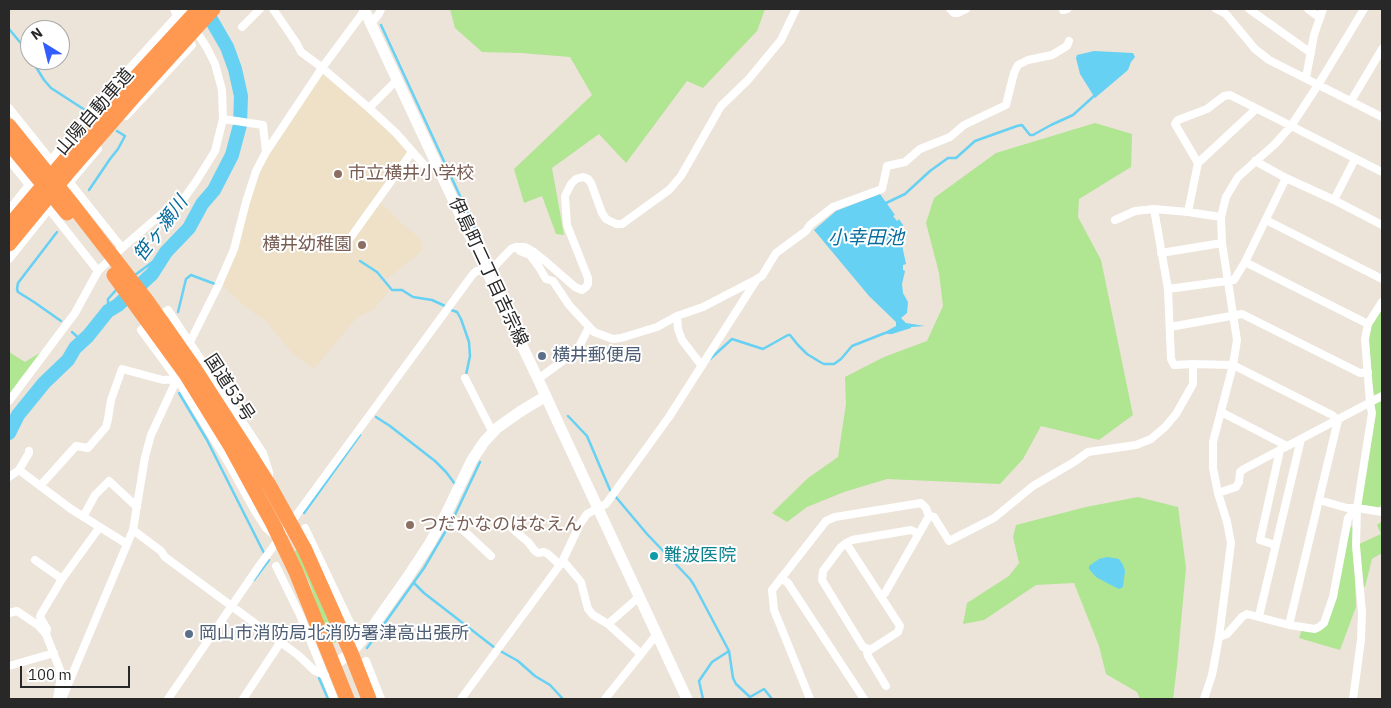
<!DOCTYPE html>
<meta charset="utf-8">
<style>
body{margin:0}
#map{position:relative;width:1391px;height:708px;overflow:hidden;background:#ece3d9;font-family:"IBM Plex Sans",sans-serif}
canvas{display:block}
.frame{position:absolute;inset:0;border:10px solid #282828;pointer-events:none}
.north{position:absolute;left:20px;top:20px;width:50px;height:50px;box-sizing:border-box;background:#fff;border:1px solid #a9a9a9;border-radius:50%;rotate:324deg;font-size:14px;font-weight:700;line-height:20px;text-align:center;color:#282828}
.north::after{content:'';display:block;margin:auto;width:18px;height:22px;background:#325dff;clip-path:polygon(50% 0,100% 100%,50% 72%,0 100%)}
.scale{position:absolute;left:20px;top:666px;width:110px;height:22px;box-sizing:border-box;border:2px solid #282828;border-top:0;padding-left:6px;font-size:15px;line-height:18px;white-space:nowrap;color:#282828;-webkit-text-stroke:4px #fff;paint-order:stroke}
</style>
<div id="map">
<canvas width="1391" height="708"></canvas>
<div class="frame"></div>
<div class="north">N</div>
<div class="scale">100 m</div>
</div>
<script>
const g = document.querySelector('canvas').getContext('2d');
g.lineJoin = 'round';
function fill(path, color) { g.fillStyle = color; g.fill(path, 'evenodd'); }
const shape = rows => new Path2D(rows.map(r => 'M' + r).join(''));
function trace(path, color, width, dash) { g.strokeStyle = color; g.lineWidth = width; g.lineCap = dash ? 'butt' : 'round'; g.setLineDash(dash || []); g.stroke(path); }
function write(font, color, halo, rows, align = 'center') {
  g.font = font + ' "IBM Plex Sans","Noto Sans JP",sans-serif'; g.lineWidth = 4; g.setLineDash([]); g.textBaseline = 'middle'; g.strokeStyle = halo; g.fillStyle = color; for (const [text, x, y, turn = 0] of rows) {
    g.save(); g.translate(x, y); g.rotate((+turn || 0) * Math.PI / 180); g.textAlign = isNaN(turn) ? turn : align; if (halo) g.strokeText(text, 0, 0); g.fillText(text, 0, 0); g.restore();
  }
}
const education = shape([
 [323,72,382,121,409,151,348,236,345,238,337,246,374,272,389,289,385,297,377,304,375,308,361,316,358,316,314,369,292,353,266,321,247,308,225,288,223,285,237,251,239,248,242,236,240,232,250,194,264,163],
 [379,201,408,229,415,234,421,240,423,246,423,250,386,280,378,271,356,258,345,249]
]);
const green = shape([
 [450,9,765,9,757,31,703,88,687,81,626,163,599,134,552,168,564,235,556,234,542,196,524,203,514,169,592,95,570,57,521,53,482,52,455,28],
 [1095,123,1132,134,1131,167,1079,199,1078,217,1101,260,1133,415,1099,440,1041,426,1023,459,1000,484,887,479,844,492,807,507,787,522,772,513,808,478,838,457,846,404,845,377,884,357,927,341,943,306,939,273,926,223,934,198,996,153],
 [1382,307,1382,393,1376,396,1374,394,1370,372,1367,340,1370,326],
 [46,349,22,377,9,398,9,352,25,362],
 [1382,400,1382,500,1381,505,1378,508,1362,505,1361,502,1373,407,1376,403],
 [1138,497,1178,507,1186,568,1177,666,1173,699,1140,699,1137,692,1106,674,1099,646,1074,583,1036,585,984,620,963,624,967,603,1009,576,1019,563,1013,537,1016,525,1086,507],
 [1382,521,1382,553,1372,559,1365,587,1361,586,1359,544,1381,534,1377,525],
 [1351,526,1353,527,1356,607,1340,650,1299,638,1302,629,1321,629],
 [298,549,337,638,337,642,333,643,331,641,319,612,310,584,295,553,295,551]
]);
const water = shape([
 [1094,51,1133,53,1135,57,1131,62,1128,70,1095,98,1080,74,1076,58,1077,55],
 [880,194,895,215,893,216,897,221,899,219,903,225,902,245,906,264,903,265,903,270,905,271,902,284,903,293,908,302,907,313,901,318,906,323,925,326,911,327,911,328,892,334,884,334,883,333,896,326,896,322,869,296,814,230,836,211],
 [1107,557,1119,559,1123,565,1125,571,1123,587,1119,589,1107,583,1096,577,1089,569,1089,566,1099,559]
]);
const stream = shape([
 [381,25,491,263],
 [9,29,30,54],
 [36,67,44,80,51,88,85,110],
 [89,190,110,159,118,149,125,136,117,131],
 [884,204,905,194,930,171,948,158,956,158,975,141,1017,126,1022,125,1030,135,1033,135,1051,125,1073,115,1094,96],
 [57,232,18,283,17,289,18,292,34,302,61,321],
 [360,261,377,272,392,290,402,290,413,297,432,300,445,306],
 [135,275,166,252],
 [451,310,457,312,461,319,469,342,470,356,466,375],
 [108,311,108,299,117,289],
 [178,312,186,279,191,275,215,284],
 [72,332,82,341],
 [710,359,732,339,763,349,788,335,790,335,798,345,807,354,820,362,824,364,834,364,841,359,852,346,885,333],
 [179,393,207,440,264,553],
 [568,416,587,436,610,490,647,534,690,579,694,585,729,651,733,678,736,684,750,697,764,689,772,699],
 [376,417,390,426,435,461,446,472,455,484],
 [304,513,360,435],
 [454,517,480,462],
 [254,580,269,560],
 [414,583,424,593,495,648,518,661,535,676,550,685,563,699],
 [367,648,424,568,451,522],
 [319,678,328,699],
 [703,699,699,681,712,662,729,651]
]);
const river = shape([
 [9,433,18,415,44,383,68,360,75,348,88,336,108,311,118,305,152,274,166,252,189,228,202,204,214,190,232,155,240,125,241,96,235,69,227,47,205,9]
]);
const street = shape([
 [273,9,297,44,301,52,320,66,369,108,396,133,425,166,429,167,437,164],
 [950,9,954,13,958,13,966,9],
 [1216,9,1226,14,1255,49,1269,60,1382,117],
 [1249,9,1311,53],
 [1308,9,1320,18],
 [1063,10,1067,9],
 [371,23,379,14,381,9],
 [242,27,260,9],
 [1306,78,1314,35,1323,9],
 [1351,101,1382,49],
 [9,108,53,163],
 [369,108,394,83,397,81],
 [126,116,192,45,177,16],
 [223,119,263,125,266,152],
 [9,160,29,185,9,210],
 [51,160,91,111,177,16,174,9],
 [1255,161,1286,178,1334,200,1382,225],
 [1198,163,1256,109],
 [67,179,122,248],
 [70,182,98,149],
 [1334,200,1355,159],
 [49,209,98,271],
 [1154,209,1168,289,1171,359,1174,365,1193,364],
 [1188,212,1198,163,1175,124,1178,120,1207,109,1224,96,1230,95,1382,172],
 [1115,220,1135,211,1154,209,1188,212,1221,217],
 [1266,220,1382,279],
 [342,247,351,237,412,152],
 [516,247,520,251,530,255,539,267,546,279,553,281,569,305,594,332,613,339,621,338,657,327,677,316,703,307,757,279,762,276,776,253,806,231,810,225,833,207,882,189,887,166,905,162,920,149,950,137,964,125,1006,105,1014,73,1018,65,1028,60,1052,55,1067,46,1069,41],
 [1161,253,1222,243],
 [9,259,49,209,29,185],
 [1245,262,1368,324],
 [1168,289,1234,280,1245,262,1286,178],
 [677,316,678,329,682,340,702,366],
 [1170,327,1242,314,1360,373,1368,372],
 [190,342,218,286,234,249,246,202,256,171,266,152,322,68,365,10],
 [465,378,493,433],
 [538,379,575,352,580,345,589,327],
 [9,401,75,313,98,271,122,248,173,204,185,197,197,180,215,151,223,119,222,90,215,64,207,48,182,9],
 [1221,412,1287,446],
 [19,470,29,453,29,451],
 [9,477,19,470,71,509,127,544],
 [40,486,76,446,88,448,106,427,108,419,111,400,122,369,163,380,177,379,229,464,255,511,266,528,274,535],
 [1218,493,1236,487,1239,482,1240,472,1244,469,1382,396],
 [1319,500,1347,508,1357,508,1382,512],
 [446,514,491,556],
 [929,516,934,517,949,541,994,518,1033,486,1074,462,1088,452,1136,445,1151,439,1165,427,1176,414,1193,384,1193,364,1233,365,1332,415,1338,420,1289,625],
 [83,517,95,495,109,481,137,507],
 [505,522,528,542,535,551,538,553,544,552,548,554,560,565],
 [305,528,352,627],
 [133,530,161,551,165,557,298,655,315,671,325,675],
 [846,543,900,626,898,632,870,650,863,647,822,580,823,571,841,547,846,543,852,540,911,530,919,534],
 [1275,545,1260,540,1280,450],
 [35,560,62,579],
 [562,562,565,563,581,582,588,609,593,615,608,624,641,654],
 [276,566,300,615,334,699],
 [781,578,788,583,864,699],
 [9,613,17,611,39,626,46,634,60,670,60,682,57,699],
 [1259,616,1301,439],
 [608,624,639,597],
 [46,634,47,629,40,617,41,614,62,579,99,528],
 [1219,637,1227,634,1242,617,1247,614,1289,625,1315,629,1319,627,1324,623,1333,597,1348,518,1357,508],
 [866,648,868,656,886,686],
 [366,661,381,699],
 [9,666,54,653],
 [62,699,133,530,145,457,151,435,177,379,141,330,168,310,263,453,269,472,269,481],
 [168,699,259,566,473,274,477,271,486,270,492,269,511,249,516,247,525,247,534,252,544,260,575,287,582,290,586,287,588,284,588,278,567,225,565,196,571,184,576,179,583,177,588,179,591,183,602,213,606,219,616,224,622,224,669,190,681,176,721,106,748,80,781,40,796,9],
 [243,699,280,643],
 [461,699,562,562,580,524,587,514,606,504,669,417,757,279],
 [605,699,653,639,657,637],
 [810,699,774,610,772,590,826,521,835,517,921,503,926,508,929,516,885,593,880,596],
 [1204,699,1212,675,1219,637,1231,543,1227,522,1218,493,1213,468,1213,442,1233,365,1237,340,1222,243,1221,217,1226,197,1238,177,1275,144,1291,126,1318,85,1364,9],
 [1353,699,1361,640,1362,612,1356,546,1357,508,1372,413,1370,403,1365,339,1368,324,1382,302]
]);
const secondary = shape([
 [364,9,486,270,538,379,554,414,687,699],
 [334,665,351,653,371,629,407,578,430,543,446,514,472,460,484,442,497,428,521,411,546,396]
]);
const highway = shape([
 [9,126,71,203,147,301,194,368,241,441,269,485,305,550,351,653,369,699],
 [9,143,67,213],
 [9,226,127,87,195,13],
 [9,244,69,171,135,95,213,9],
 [114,275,186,374,230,445,273,524,296,572,347,699]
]);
const markers = [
 [338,174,5,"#8d6e63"],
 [362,245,5,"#8d6e63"],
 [542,356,5,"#5c6f8a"],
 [410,525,5,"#8d6e63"],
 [654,556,5,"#0f9aa8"],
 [189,634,5,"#5c6f8a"]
];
const streetNames = [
 ["山陽自動車道",95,112,-49],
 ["伊島町二丁目吉宗線",488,272,65],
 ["国道53号",229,388,57]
];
const educationNames = [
 ["市立横井小学校",348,174],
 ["横井幼稚園",352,245,"right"],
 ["つだかなのはなえん",420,525]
];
const serviceNames = [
 ["横井郵便局",552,356],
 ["岡山市消防局北消防署津高出張所",199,634]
];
const cultureNames = [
 ["難波医院",664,556]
];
const waterNames = [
 ["笹ヶ瀬川",161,229,-53],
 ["小幸田池",866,239]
];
fill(education, '#eee1c7');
fill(green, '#b0e592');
fill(water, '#66d1f3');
trace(stream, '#66d1f3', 2.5);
trace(river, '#66d1f3', 14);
trace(street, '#fff', 8);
trace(secondary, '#fff', 11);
trace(highway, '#ff9850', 15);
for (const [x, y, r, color] of markers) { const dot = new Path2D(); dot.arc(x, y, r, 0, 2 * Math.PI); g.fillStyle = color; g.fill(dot); trace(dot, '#fff', 2); }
write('18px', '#282828', '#fff', streetNames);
write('18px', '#785e54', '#fff', educationNames, 'left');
write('18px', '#4e5e75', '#fff', serviceNames, 'left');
write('18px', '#0d838f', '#fff', cultureNames, 'left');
write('italic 19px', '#076d9d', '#fff', waterNames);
</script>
